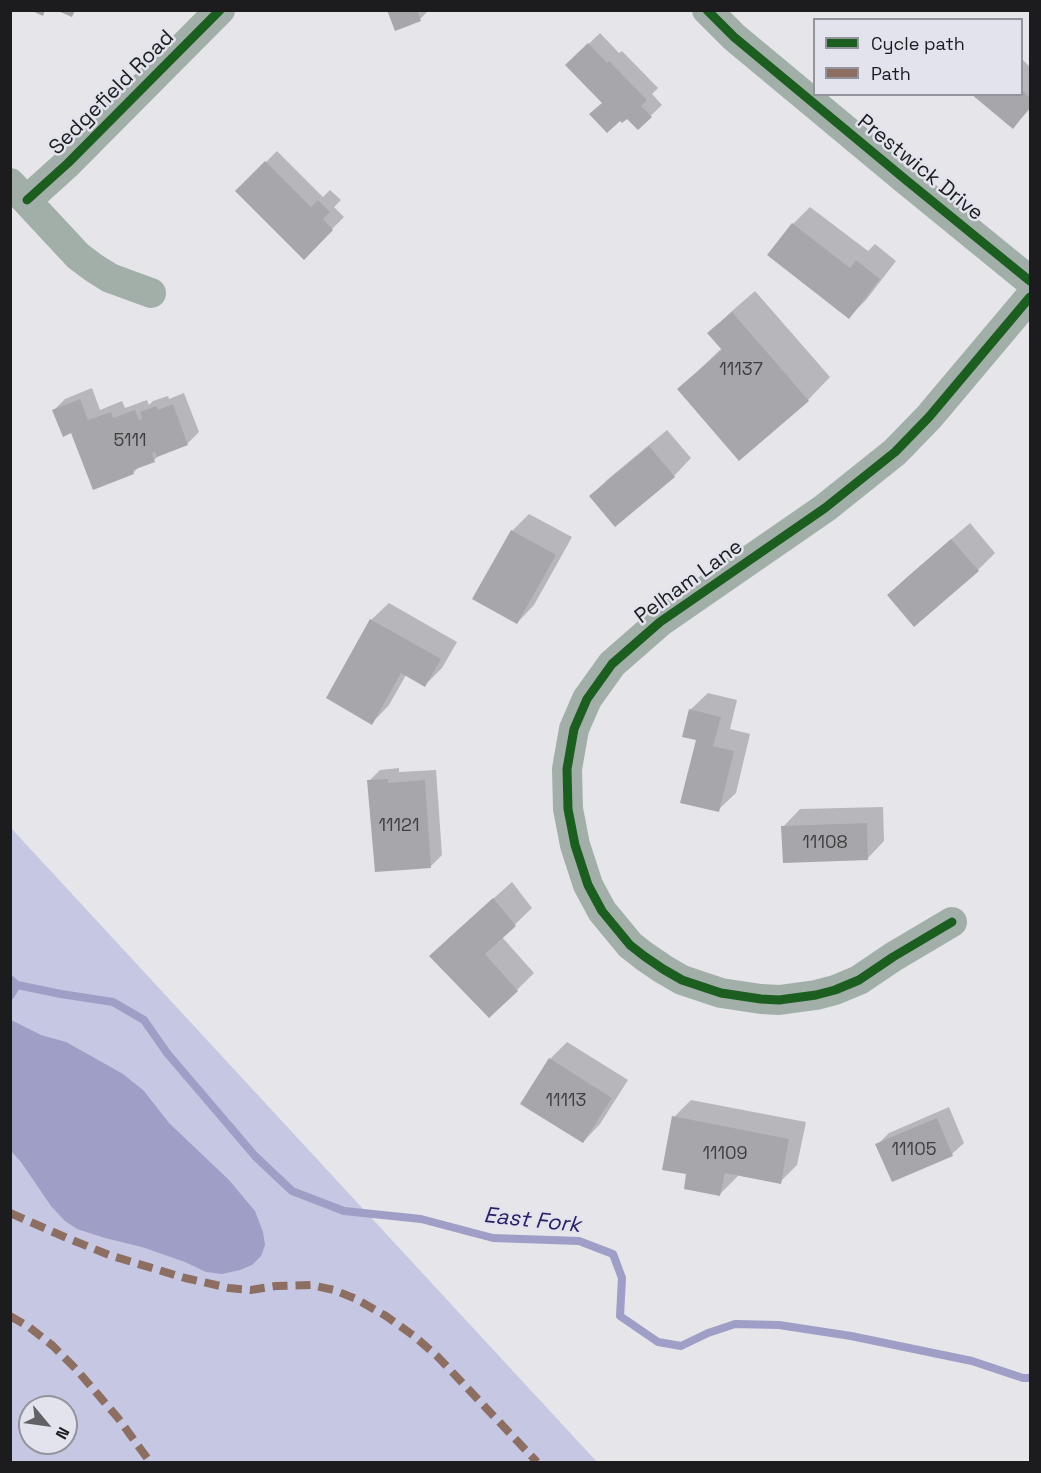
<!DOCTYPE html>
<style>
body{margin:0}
#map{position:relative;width:1041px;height:1473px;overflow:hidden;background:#e5e5ea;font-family:"Space Grotesk",sans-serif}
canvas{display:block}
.frame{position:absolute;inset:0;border:12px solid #1c1c1f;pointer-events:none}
.legend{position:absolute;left:813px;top:18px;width:210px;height:78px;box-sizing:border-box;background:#e2e3ed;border:2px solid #93939b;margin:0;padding:8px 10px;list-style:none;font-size:18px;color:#1c1c1f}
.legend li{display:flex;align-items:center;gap:12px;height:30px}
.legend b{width:30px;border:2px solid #93939b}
.north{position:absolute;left:18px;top:1395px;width:60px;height:60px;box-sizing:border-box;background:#e2e3ed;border:2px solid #93939b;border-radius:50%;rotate:119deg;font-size:16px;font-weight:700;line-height:24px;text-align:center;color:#1c1c1f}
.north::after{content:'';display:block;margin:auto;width:21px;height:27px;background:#626266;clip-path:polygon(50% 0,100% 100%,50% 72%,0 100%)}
</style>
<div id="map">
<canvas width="1041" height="1473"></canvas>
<div class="frame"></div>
<ul class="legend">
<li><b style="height:8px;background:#1b5e20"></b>Cycle path</li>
<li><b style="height:8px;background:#8d6e63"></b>Path</li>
</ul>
<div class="north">N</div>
</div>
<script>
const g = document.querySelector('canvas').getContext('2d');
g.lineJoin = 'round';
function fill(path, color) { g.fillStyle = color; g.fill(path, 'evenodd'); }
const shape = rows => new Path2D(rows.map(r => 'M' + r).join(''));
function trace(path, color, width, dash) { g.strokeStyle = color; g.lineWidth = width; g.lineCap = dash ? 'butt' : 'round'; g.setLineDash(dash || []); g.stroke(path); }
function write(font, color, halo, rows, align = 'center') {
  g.font = font + ' "Space Grotesk",sans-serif'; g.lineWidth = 5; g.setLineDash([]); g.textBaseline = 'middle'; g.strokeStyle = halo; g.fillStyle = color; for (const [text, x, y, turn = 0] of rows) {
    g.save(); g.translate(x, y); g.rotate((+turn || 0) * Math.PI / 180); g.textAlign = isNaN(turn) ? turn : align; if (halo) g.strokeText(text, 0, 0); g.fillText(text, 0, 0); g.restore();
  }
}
const green = shape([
 [11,828,597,1462,11,1462],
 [30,1407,66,1407,66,1443,30,1443]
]);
const water = shape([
 [11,1020,41,1035,66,1042,123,1074,144,1091,169,1123,229,1180,255,1211,263,1232,265,1245,261,1256,252,1265,240,1270,222,1274,206,1272,185,1262,142,1247,105,1238,77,1229,65,1221,51,1206,21,1162,11,1151]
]);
const shadow = shape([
 [389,10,429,10,420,19],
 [600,33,619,53,622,51,658,88,652,94,662,105,638,128,627,117,604,102,567,65],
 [1022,59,1030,67,1030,109,1013,127,1022,94],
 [277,151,323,197,330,190,341,200,334,207,344,217,304,257,237,191],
 [810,207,868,251,875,244,896,261,866,300,849,317,793,224],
 [755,291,830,377,808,400,679,389,722,348,709,333,732,311],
 [92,388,100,410,122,401,125,408,147,400,149,405,153,401,168,396,169,399,184,393,199,432,188,443,161,454,154,460,140,466,133,473,72,432,54,410,65,399],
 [667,430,691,458,674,476,615,525,591,496,608,479],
 [529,514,572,537,534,605,517,623,512,531],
 [970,523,995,553,978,570,915,625,889,595,906,578],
 [389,603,457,642,442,668,425,685,406,675,389,705,372,723,371,620],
 [708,693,737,700,730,729,750,734,736,793,718,810,690,710],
 [399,768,399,772,436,770,442,855,431,866,369,781,380,770],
 [883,807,884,841,867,859,783,827,800,809],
 [512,882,532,908,502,937,534,973,517,990,448,939],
 [567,1042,628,1080,600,1124,583,1142,550,1059],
 [691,1100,806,1122,797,1165,780,1182,738,1174,737,1177,720,1194,688,1173,674,1117],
 [949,1107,964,1143,952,1154,893,1180,877,1145,889,1133]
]);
const stream = shape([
 [10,979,17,985,61,994,113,1002,144,1020,167,1053,255,1156,292,1191,344,1211,421,1219,493,1238,579,1241,613,1254,622,1278,620,1316,658,1342,681,1346,708,1333,735,1324,779,1325,851,1336,972,1361,1023,1378,1030,1378],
 [10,996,17,985]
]);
const building = shape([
 [30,10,45,10,43,16],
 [56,10,75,10,72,17],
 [387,10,417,10,421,21,395,31],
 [588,43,607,63,609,61,647,100,641,106,652,117,638,130,627,119,622,123,620,121,607,133,589,114,602,103,565,65],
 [1022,90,1030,98,1030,107,1013,129,971,94,1022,94],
 [265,161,311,207,318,200,330,212,323,219,333,230,304,260,235,191],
 [792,223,850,268,856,260,880,279,849,319,767,255],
 [732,312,809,401,739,461,677,389,722,350,707,333],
 [80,399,88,420,111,412,113,418,135,410,139,420,142,419,140,412,156,406,158,410,173,404,188,445,157,457,155,452,152,453,155,462,133,470,134,474,93,490,71,433,63,437,52,410],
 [649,446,675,477,615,527,589,496],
 [511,530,556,555,517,624,472,599],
 [951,539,979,571,914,627,887,595],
 [370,619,441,659,425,687,401,673,372,725,326,698],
 [689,709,721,717,713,746,734,751,719,812,680,803,696,740,682,737],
 [388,779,388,783,425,780,431,868,375,872,367,780],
 [867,823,868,860,783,863,781,826],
 [493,898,516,926,485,954,518,991,489,1018,429,956],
 [549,1058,612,1098,583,1143,520,1104],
 [672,1116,789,1139,781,1184,725,1173,720,1196,684,1189,686,1174,662,1170],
 [937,1118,953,1156,892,1182,875,1144]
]);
const minor = shape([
 [707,10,734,37,906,180,1030,281],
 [10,183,78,256,94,268,110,278,151,293],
 [27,200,68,163,220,10],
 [952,922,893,957,859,980,835,990,816,995,779,1000,761,999,721,993,682,980,663,969,644,956,630,945,602,911,588,885,575,845,568,809,567,769,574,729,587,699,612,664,660,622,825,508,895,452,929,417,1030,297]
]);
const quiet = shape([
 [10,1213,67,1238,109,1255,185,1278,229,1288,251,1290,276,1286,311,1285,334,1290,356,1299,386,1316,414,1336,437,1356,537,1462],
 [10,1316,29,1327,53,1346,76,1369,118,1418,150,1462]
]);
const cycleway = shape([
 [707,10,734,37,906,180,1030,281],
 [27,200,68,163,220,10],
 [952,922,893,957,859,980,835,990,816,995,779,1000,761,999,721,993,682,980,663,969,644,956,630,945,602,911,588,885,575,845,568,809,567,769,574,729,587,699,612,664,660,622,825,508,895,452,929,417,1030,297]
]);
const numberNames = [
 ["11137",741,370],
 ["5111",130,441],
 ["11121",399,826],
 ["11108",825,843],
 ["11113",566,1101],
 ["11105",914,1150],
 ["11109",725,1154]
];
const streetNames = [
 ["Sedgefield Road",112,93,-45],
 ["Prestwick Drive",920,168,39],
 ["Pelham Lane",689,582,-36]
];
const waterNames = [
 ["East Fork",532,1221,6]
];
fill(green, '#c6c7e2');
fill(water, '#9e9ec6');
fill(shadow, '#0003');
trace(stream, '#9e9ec6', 8);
fill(building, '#a7a7ab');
trace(minor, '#a2afa8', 30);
trace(quiet, '#8d6e63', 8, [15, 8]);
trace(cycleway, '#1b5e20', 9);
write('18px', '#3f3f42', null, numberNames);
write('21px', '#1c1c1f', '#e2e3ed', streetNames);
write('italic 22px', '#2a2164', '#e2e3ed', waterNames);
</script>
